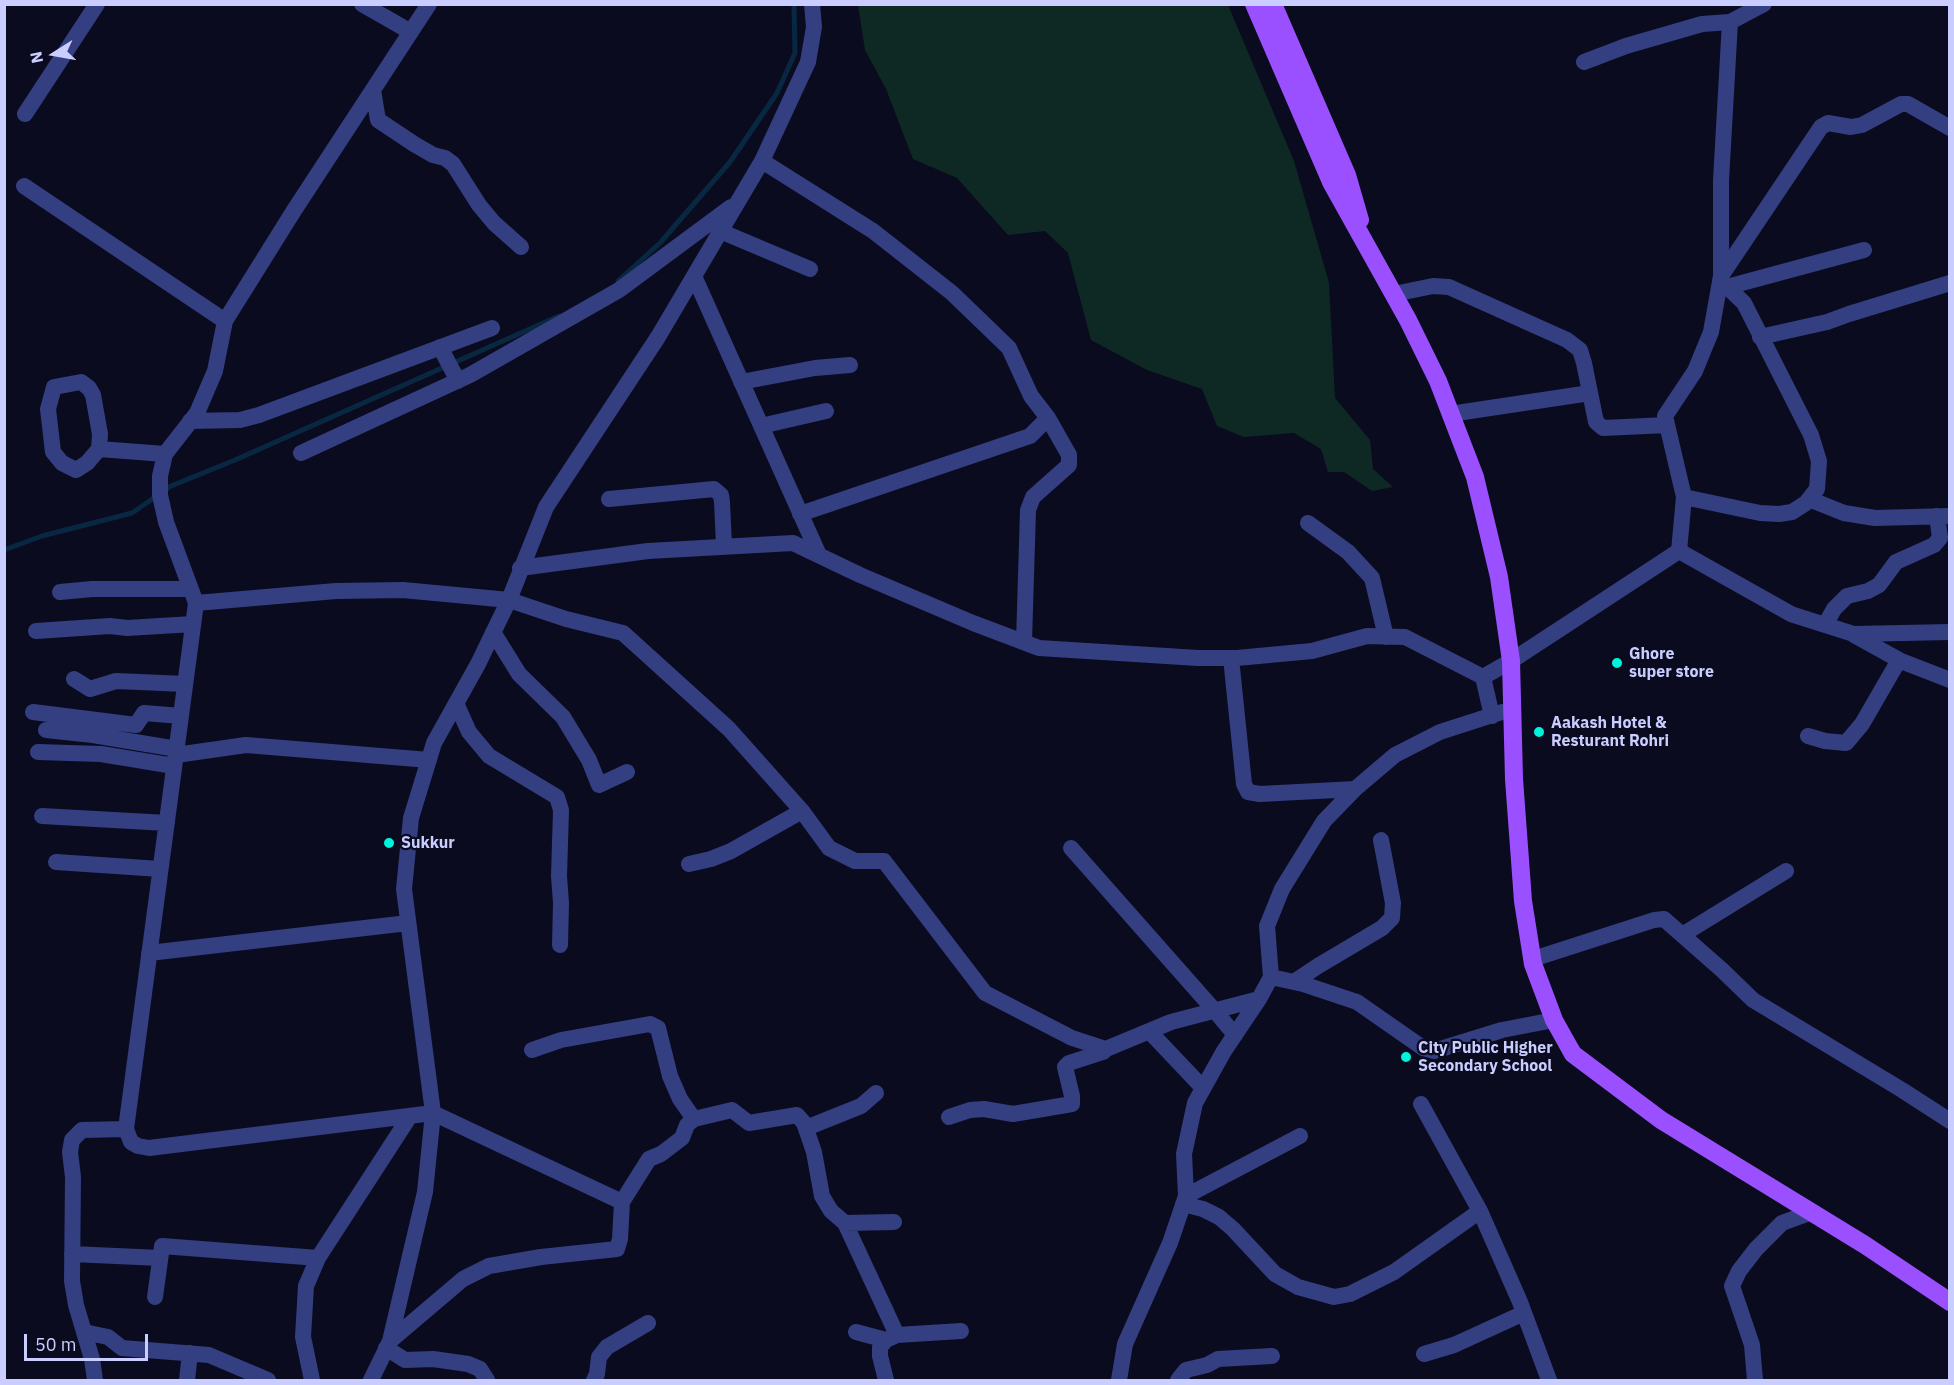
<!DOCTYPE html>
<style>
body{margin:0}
#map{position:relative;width:1954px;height:1385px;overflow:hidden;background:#0b0b1f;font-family:"IBM Plex Sans",sans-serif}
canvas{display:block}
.frame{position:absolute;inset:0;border:6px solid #c9cdff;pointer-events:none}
.north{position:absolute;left:24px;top:24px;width:60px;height:60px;-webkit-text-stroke:4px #0b0b1f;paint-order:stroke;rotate:259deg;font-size:16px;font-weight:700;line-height:24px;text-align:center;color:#c9cdff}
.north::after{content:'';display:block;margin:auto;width:21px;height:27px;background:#c9cdff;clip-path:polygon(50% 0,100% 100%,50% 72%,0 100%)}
.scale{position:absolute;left:24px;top:1334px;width:124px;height:27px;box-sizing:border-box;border:3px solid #c9cdff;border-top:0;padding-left:8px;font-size:18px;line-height:21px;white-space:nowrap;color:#c9cdff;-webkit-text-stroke:4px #0b0b1f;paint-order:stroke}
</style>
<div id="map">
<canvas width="1954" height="1385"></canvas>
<div class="frame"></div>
<div class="north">N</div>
<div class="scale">50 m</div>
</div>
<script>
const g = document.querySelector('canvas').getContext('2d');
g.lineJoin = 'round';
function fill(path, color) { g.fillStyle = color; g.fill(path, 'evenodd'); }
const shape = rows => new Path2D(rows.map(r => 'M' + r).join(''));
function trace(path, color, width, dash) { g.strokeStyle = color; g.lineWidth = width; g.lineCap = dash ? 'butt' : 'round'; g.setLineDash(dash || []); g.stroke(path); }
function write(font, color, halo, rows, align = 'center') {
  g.font = font + ' "IBM Plex Sans",sans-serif'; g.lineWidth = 4.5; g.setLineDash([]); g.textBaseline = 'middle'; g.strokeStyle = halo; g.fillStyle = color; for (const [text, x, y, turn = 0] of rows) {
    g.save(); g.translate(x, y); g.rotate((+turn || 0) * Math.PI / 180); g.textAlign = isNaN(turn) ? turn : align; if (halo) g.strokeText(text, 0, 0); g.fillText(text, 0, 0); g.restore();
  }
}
const green = shape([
 [858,5,1228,5,1294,161,1329,283,1335,398,1370,440,1373,469,1393,487,1372,491,1344,472,1328,472,1321,449,1294,433,1244,437,1217,426,1202,389,1147,370,1091,340,1068,253,1045,231,1008,235,957,178,913,159,886,89,865,50]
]);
const stream = shape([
 [618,281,660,243,730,162,777,93,795,53,794,4],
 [4,550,42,536,132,513,171,486,235,460,559,316]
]);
const minor = shape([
 [362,4,411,32],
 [429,4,293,212,225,321,215,371,197,413,165,454,160,476,160,495,166,522,196,603,126,1129,131,1142,138,1146,149,1148,433,1113,622,1202],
 [1584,62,1626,46,1702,24,1730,22,1764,4],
 [373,90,378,120,414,144,433,155,445,158,453,164,479,205,494,223,521,247],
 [25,114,97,4],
 [762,161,873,231,952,293,1009,348,1031,396,1048,418,1069,455,1069,465,1033,497,1028,510,1024,642],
 [24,186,225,321],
 [720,231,810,269],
 [694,276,819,555],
 [1721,276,1821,127,1828,123,1851,127,1862,125,1901,104,1908,104,1950,128],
 [1727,287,1864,250],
 [1394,294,1433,286,1449,287,1567,340,1580,350,1584,363,1596,422,1603,428,1667,425],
 [1760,337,1827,322,1849,314,1950,283],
 [440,347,458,381],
 [81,382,89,388,93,395,100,434,99,449,87,463,76,470,62,463,53,452,48,409,54,387,81,382],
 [741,382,815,368,850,365],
 [1450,414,1590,393],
 [190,421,240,420,259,415,492,328],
 [761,426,826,411],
 [99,449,165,454],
 [301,453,470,375,619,290,731,207],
 [1684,497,1760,513,1779,514,1792,512,1806,503,1817,489,1819,461,1811,435,1744,303,1720,280],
 [609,499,714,489,721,495,722,502,724,545],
 [1809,499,1844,513,1875,518,1950,516],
 [800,514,1030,436,1048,418],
 [1308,523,1348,552,1372,578,1386,637],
 [1679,551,1684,497,1665,416,1695,371,1711,332,1721,276,1721,180,1730,22],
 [520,568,648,551,793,543,860,575,973,623,1039,648,1198,658,1237,658,1312,651,1367,636,1405,637,1483,677,1492,716],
 [60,592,92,589,190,589],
 [196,603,336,591,403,590,509,600,566,619,623,633,729,729,802,811,829,848,855,861,884,861,985,993,1072,1038,1106,1049,1171,1022,1259,999],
 [1825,625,1834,609,1847,596,1868,591,1879,585,1896,562,1934,545,1940,538,1937,516],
 [36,631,110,626,127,628,193,624],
 [493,632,519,674,563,717,589,760,599,785,627,772],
 [1854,635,1901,661,1950,680],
 [1231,658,1244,784,1248,792,1260,794,1355,789],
 [1483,677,1511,661,1679,551,1791,614,1854,634,1950,632],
 [74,679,90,689,116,681,185,684],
 [456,703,469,732,489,756,557,797,561,810,559,876,561,903,560,945],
 [33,712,136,725,144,713,181,716],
 [46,730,93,735,177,749],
 [1808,736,1825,741,1846,743,1862,724,1899,660],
 [38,752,101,754,174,766],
 [176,755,246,745,429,760],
 [42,816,167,823],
 [1071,848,1215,1011,1235,1035],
 [56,862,160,869],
 [689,864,711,859,731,851,802,811],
 [1682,935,1786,871],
 [149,953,408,923],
 [1533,959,1654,920,1664,919,1722,970,1753,1000,1902,1090,1950,1121],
 [1271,977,1303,984,1357,1002,1423,1048,1434,1051,1502,1030,1554,1020],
 [1294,982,1318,966,1382,928,1392,918,1393,903,1381,840],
 [1149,1031,1203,1088],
 [532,1050,561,1040,650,1024,658,1028,670,1076,680,1099,694,1119],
 [1421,1104,1480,1211,1520,1302,1549,1380],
 [949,1117,970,1110,984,1109,1013,1114,1072,1104,1072,1096,1065,1067,1069,1063,1103,1052,1106,1049],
 [806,1128,861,1106,876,1093],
 [1186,1196,1300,1136],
 [1183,1204,1203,1209,1219,1217,1233,1229,1275,1274,1298,1287,1334,1297,1350,1294,1394,1272,1480,1211],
 [845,1223,894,1222],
 [72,1254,160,1258],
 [155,1297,162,1246,318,1258],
 [84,1332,108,1337,122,1348,209,1355,268,1380],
 [856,1332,886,1340],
 [390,1341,463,1279,489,1266,541,1257,617,1249,620,1239,622,1202,649,1159,661,1154,682,1138,687,1125,694,1119,732,1110,749,1123,797,1115,804,1123,814,1152,822,1196,831,1211,845,1223,897,1335,961,1331],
 [386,1348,405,1360,433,1359,468,1364,480,1369,487,1380],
 [1424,1354,1454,1345,1524,1313],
 [95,1380,92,1359,76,1305,72,1281,73,1177,70,1152,72,1140,82,1130,126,1129],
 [187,1380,190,1353],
 [312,1380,303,1337,306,1286,318,1258,410,1116],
 [371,1380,390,1341,425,1192,433,1113,404,889,411,818,434,743,478,664,509,600,546,507,658,337,762,161,808,62,814,27,812,4],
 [594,1380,597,1374,599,1357,607,1347,648,1323],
 [886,1380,880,1356,880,1347,886,1340,897,1335],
 [1119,1380,1125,1344,1170,1243,1186,1196,1184,1154,1195,1103,1224,1051,1259,999,1271,977,1267,926,1282,889,1324,821,1355,789,1395,755,1440,732,1502,712],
 [1178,1380,1186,1370,1207,1365,1218,1359,1272,1356],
 [1755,1380,1752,1345,1732,1286,1739,1271,1756,1249,1782,1223,1812,1212]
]);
const major = shape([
 [1254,4,1331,182,1408,320,1438,381,1475,477,1499,577,1511,661,1514,779,1523,901,1533,964,1554,1020,1564,1038,1573,1054,1661,1120,1865,1245,1950,1302],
 [1273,4,1347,175,1360,220]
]);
const markers = [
 [1617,663,6,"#00f4dc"],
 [1539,732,6,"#00f4dc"],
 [389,843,6,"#00f4dc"],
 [1406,1057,6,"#00f4dc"]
];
const poiNames = [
 ["Ghore",1629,654],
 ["super store",1629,672],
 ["Aakash Hotel &",1551,723],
 ["Resturant Rohri",1551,741],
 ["Sukkur",401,843],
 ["City Public Higher",1418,1048],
 ["Secondary School",1418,1066]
];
fill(green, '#0e2923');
trace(stream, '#082841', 5);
trace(minor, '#333f81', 16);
trace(major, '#9b50ff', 18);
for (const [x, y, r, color] of markers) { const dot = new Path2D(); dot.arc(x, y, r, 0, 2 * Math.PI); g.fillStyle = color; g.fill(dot); trace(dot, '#0b0b1f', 2); }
write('bold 16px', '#c9cdff', '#0b0b1f', poiNames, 'left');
</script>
